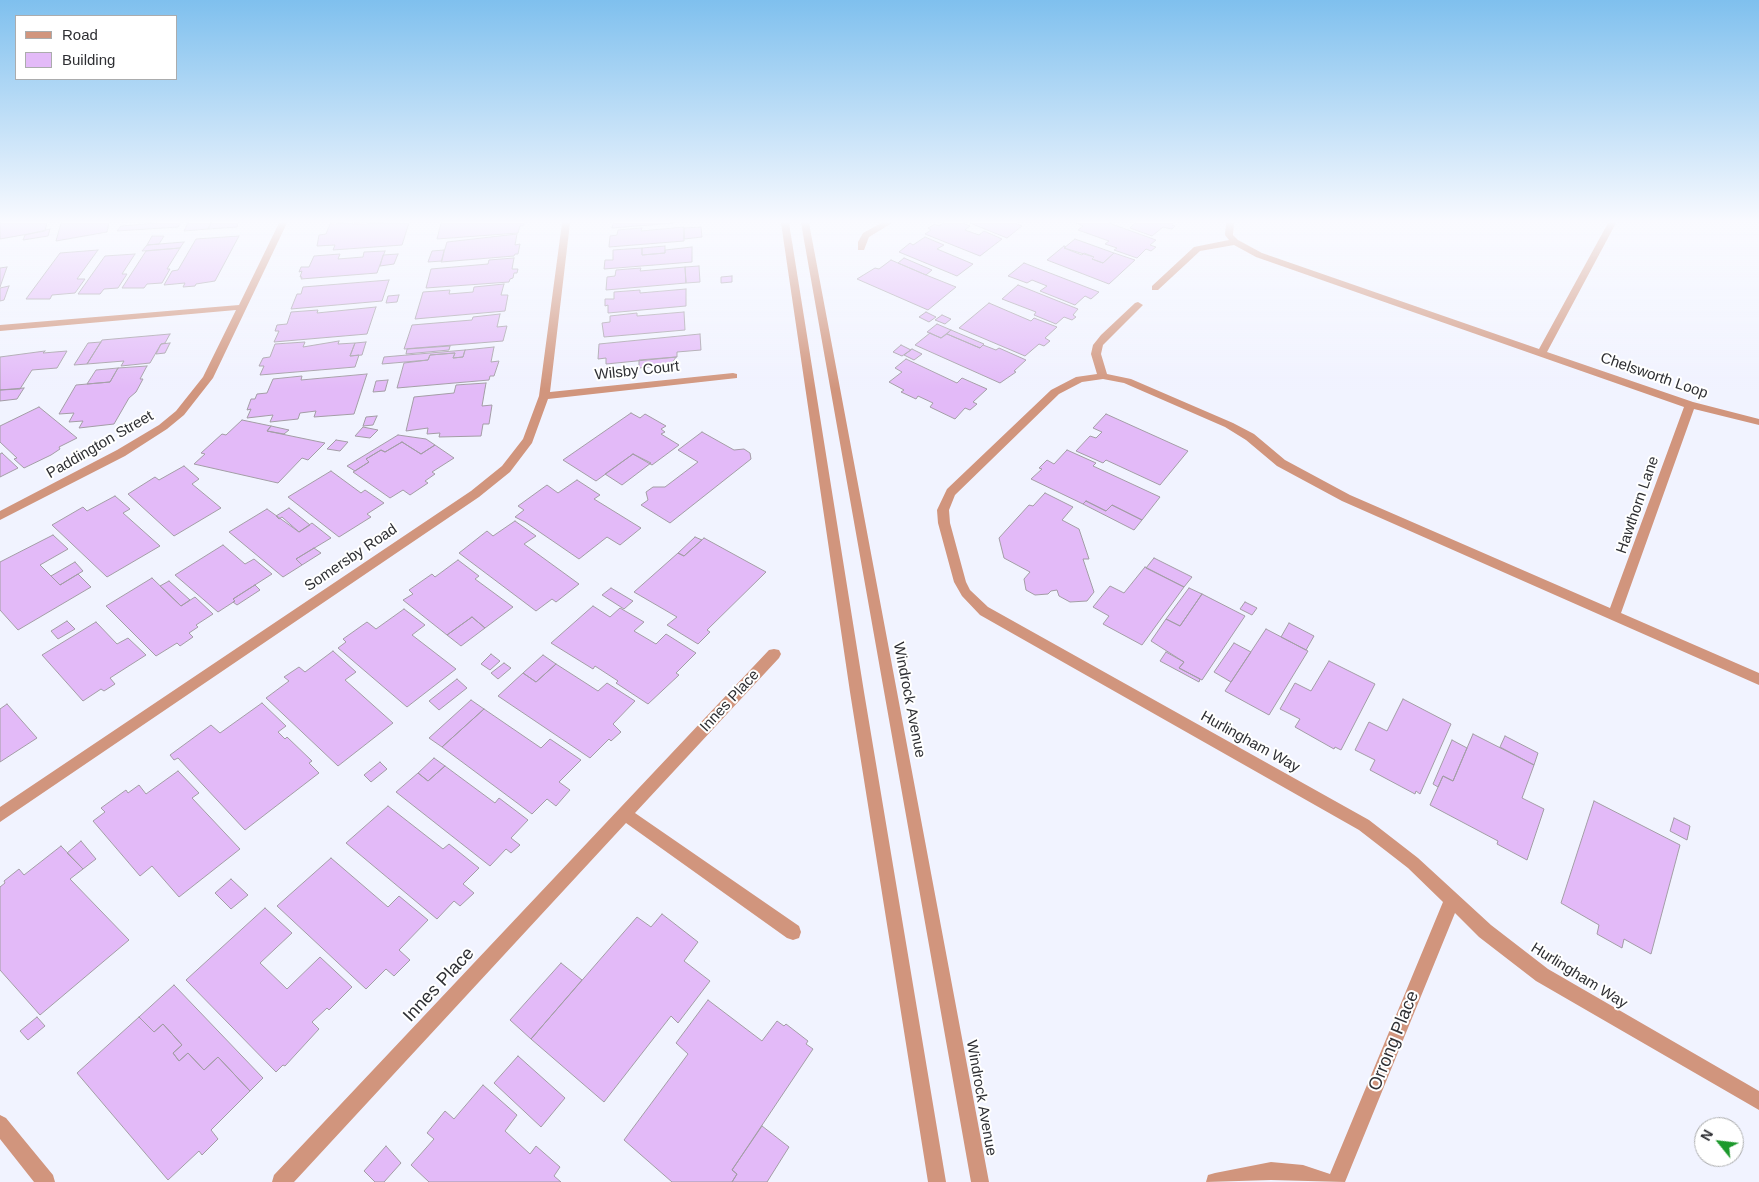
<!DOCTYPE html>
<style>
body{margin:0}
#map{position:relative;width:1759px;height:1182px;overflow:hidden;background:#f1f3ff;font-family:Arial,sans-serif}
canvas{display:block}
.legend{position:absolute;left:15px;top:15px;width:162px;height:65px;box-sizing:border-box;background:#fff;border:1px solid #abacad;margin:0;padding:6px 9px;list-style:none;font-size:15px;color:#2e2f33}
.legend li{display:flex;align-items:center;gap:10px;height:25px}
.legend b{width:25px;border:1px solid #abacad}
.north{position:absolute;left:1694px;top:1117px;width:50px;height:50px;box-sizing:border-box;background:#fff;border:1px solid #abacad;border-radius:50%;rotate:299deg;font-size:14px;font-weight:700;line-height:20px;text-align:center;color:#2e2f33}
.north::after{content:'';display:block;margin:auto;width:18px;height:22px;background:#1c992c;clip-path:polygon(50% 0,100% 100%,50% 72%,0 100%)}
</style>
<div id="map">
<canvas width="1759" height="1182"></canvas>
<ul class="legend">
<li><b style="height:6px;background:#d1957d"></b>Road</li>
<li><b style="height:14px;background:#e3baf8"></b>Building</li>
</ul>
<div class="north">N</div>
</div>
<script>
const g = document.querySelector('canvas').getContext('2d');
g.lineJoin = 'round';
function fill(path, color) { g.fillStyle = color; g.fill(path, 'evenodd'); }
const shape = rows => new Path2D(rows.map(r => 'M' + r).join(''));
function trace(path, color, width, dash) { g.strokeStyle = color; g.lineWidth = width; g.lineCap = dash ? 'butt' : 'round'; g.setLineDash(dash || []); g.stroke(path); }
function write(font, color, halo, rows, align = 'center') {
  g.font = font + ' Arial,sans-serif'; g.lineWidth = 4; g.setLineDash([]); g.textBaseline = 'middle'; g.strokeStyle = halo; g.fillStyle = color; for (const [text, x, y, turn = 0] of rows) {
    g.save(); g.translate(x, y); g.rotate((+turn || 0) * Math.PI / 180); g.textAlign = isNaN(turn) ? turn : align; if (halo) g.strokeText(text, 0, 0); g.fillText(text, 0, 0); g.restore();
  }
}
const building = shape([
 [0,223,47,223,45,231,0,239,0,223],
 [61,223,109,223,107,232,56,241,61,223],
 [156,223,180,223,178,227,117,231,121,226,156,223],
 [188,223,211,223,208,229,184,231,188,223],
 [211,223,238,223,237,227,208,229,211,223],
 [353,223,353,224,409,223,402,245,333,250,335,245,317,246,319,235,326,234,330,224,353,223],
 [441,223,524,223,523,226,520,226,518,233,437,239,441,223],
 [613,223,674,223,612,228,613,223],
 [943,223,963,223,970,226,965,230,979,235,984,231,1002,239,980,256,925,234,931,230,928,228,935,224,939,226,943,223],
 [970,223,1016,223,1022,226,1007,238,970,223],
 [1076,223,1109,223,1156,240,1150,245,1156,247,1151,251,1146,249,1137,258,1114,250,1117,248,1105,244,1109,241,1078,230,1083,226,1076,223],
 [1135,223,1173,223,1172,225,1175,226,1172,229,1163,227,1152,236,1130,228,1135,223],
 [701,227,702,237,684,239,684,228,701,227],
 [642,228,641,231,684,227,684,241,609,247,610,236,617,235,618,230,642,228],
 [50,229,48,236,23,240,25,235,50,229],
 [517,234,515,245,520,244,518,254,515,254,514,256,441,262,447,242,517,234],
 [152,236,164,236,159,244,147,245,152,236],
 [239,236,215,281,196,284,195,286,183,287,185,283,164,285,172,271,178,270,196,239,239,236],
 [925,237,944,245,937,249,973,264,957,276,899,252,910,243,913,245,925,237],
 [1075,239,1114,253,1103,263,1092,259,1094,257,1064,248,1075,239],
 [184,242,180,248,142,251,147,245,184,242],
 [665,246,665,253,642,255,642,248,665,246],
 [1064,246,1066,247,1064,248,1082,255,1084,253,1094,257,1092,259,1103,263,1114,253,1135,260,1109,284,1047,260,1064,246],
 [692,247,692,262,604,269,605,260,613,260,613,250,642,248,642,255,665,253,665,250,692,247],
 [180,248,167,269,170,269,162,283,147,284,144,288,122,288,146,251,180,248],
 [98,250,77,279,85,279,75,293,52,295,50,299,26,299,60,253,98,250],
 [444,250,442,261,428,262,432,251,444,250],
 [385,251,377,273,301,279,302,277,300,277,302,271,299,272,301,267,309,267,314,256,340,254,338,259,363,257,364,252,385,251],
 [135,254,122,274,127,274,118,288,104,289,100,294,78,294,105,256,135,254],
 [398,254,394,264,380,266,383,255,398,254],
 [514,258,512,269,518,269,517,273,514,273,513,278,510,279,509,282,426,288,431,269,488,264,489,260,514,258],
 [904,258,932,270,926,275,898,263,904,258],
 [891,260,926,275,956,287,928,310,857,279,875,268,879,269,891,260],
 [1024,263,1099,292,1091,299,1085,296,1075,305,1040,291,1047,286,1032,280,1027,283,1008,276,1024,263],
 [699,266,700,282,686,283,685,267,699,266],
 [7,267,0,287,0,268,7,267],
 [685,267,686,283,606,290,607,277,615,276,616,270,641,268,640,271,685,267],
 [732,276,732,282,721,283,721,277,732,276],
 [389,280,382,301,291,309,297,294,301,294,303,287,389,280],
 [504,284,501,295,508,295,505,311,415,319,423,292,450,290,449,294,473,292,474,287,504,284],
 [1018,285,1078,309,1073,315,1076,317,1072,320,1064,317,1056,324,1034,315,1036,312,1002,299,1018,285],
 [9,286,4,300,0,301,0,288,9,286],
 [686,289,686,306,608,313,608,305,605,306,605,299,614,299,614,292,640,290,640,293,686,289],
 [399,295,397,302,386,303,388,296,399,295],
 [989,303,1031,321,1034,318,1057,327,1045,338,1050,341,1044,346,1039,344,1025,356,959,328,989,303],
 [376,307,367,334,274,342,279,331,275,331,277,325,287,324,291,312,318,310,317,313,376,307],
 [684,312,685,330,604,337,602,323,610,322,610,316,637,313,637,316,684,312],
 [926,312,936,317,929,322,919,317,926,312],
 [500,314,497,327,507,326,503,341,404,349,412,325,472,320,473,317,500,314],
 [942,315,951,319,945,324,935,320,942,315],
 [937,324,951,330,941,338,927,332,937,324],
 [951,330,984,344,980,348,947,334,951,330],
 [930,333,941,338,947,334,980,348,983,345,996,350,999,348,1026,360,1014,371,1016,372,1000,383,915,345,930,333],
 [170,334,165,343,161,344,150,363,121,366,124,361,87,364,102,340,170,334],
 [700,334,701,350,677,352,677,357,606,364,606,358,598,359,599,344,700,334],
 [339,341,338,344,355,343,350,356,359,355,355,367,260,375,264,366,259,366,263,358,270,357,275,344,305,342,303,347,339,341],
 [101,342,87,364,74,365,88,343,101,342],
 [366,342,362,355,350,356,355,343,366,342],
 [170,343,165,353,156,354,161,344,170,343],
 [901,345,911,350,902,356,893,352,901,345],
 [450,346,449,350,406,354,407,349,450,346],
 [494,347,491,362,499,361,494,376,490,376,489,380,397,388,404,363,428,360,430,355,455,353,453,358,463,357,465,350,494,347],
 [912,349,922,354,914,360,904,355,912,349],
 [465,350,463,357,453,358,455,353,430,355,428,360,382,364,384,357,465,350],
 [45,351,43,353,67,351,57,368,32,370,20,389,0,390,0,357,45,351],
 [676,357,671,365,639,368,639,360,676,357],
 [906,359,957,383,962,378,987,389,973,402,977,404,970,410,965,408,955,419,930,407,933,403,918,396,916,399,901,392,904,390,889,382,902,372,895,368,906,359],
 [147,366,140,379,143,379,136,392,129,398,114,424,79,428,83,421,69,422,74,413,59,414,76,385,110,382,118,368,147,366],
 [118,368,110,382,87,384,96,370,118,368],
 [367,374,354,414,314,417,316,411,300,413,298,419,270,422,273,415,247,418,251,409,247,410,251,399,255,399,257,394,267,393,273,379,302,376,301,380,367,374],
 [388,380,385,391,373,392,376,381,388,380],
 [486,383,482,406,492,405,489,424,483,424,481,436,439,437,440,433,427,434,428,428,406,431,414,397,454,393,456,385,486,383],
 [24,388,17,399,0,401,0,390,24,388],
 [39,407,77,438,59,447,60,449,51,455,24,468,14,459,17,458,0,442,0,426,39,407],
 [631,413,640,418,645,414,666,426,661,429,665,432,661,434,679,445,652,465,633,454,596,481,563,460,631,413],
 [1106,414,1188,451,1160,485,1106,460,1103,463,1076,451,1090,436,1096,438,1102,432,1093,428,1106,414],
 [377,416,373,425,363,426,366,417,377,416],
 [242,420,271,426,267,431,325,443,308,460,302,458,278,483,194,464,205,454,201,453,222,434,226,435,242,420],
 [271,426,289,430,284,434,267,431,271,426],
 [363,427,378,430,370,438,355,436,363,427],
 [702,432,734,450,744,449,750,453,751,459,670,523,641,505,648,500,646,492,653,487,665,487,698,462,678,450,702,432],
 [398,435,426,439,435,445,421,454,402,442,385,452,381,450,366,459,369,462,355,471,347,466,398,435],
 [336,440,348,442,340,451,327,449,336,440],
 [402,442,421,454,435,445,454,458,432,472,435,474,425,481,428,483,410,495,403,490,390,498,353,472,369,462,366,459,381,450,385,452,402,442],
 [1067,450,1096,463,1093,466,1160,497,1142,520,1112,505,1106,511,1086,501,1083,504,1031,479,1042,469,1039,468,1047,460,1054,464,1067,450],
 [2,453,18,468,0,477,0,454,2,453],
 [633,454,651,463,622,485,605,474,633,454],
 [184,466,199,479,192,484,221,508,174,536,128,494,155,477,159,480,184,466],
 [331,471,361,493,365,490,384,503,367,514,371,517,339,537,288,497,331,471],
 [577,480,600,495,594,499,641,528,620,545,607,537,579,559,525,522,515,517,524,510,518,506,547,485,558,493,577,480],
 [1045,493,1073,507,1062,520,1079,529,1089,559,1083,559,1094,592,1087,601,1070,602,1059,596,1057,590,1051,591,1048,594,1035,595,1026,590,1024,579,1030,572,1004,558,999,538,1029,505,1033,506,1045,493],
 [115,496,130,509,123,513,160,546,107,577,52,525,83,507,87,511,115,496],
 [1086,501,1106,511,1112,505,1142,520,1134,530,1083,504,1086,501],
 [289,508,310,525,299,532,282,517,279,519,276,516,289,508],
 [267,509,299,532,312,523,331,538,296,559,302,565,283,577,229,532,267,509],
 [515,521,536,536,524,544,579,584,556,602,552,599,536,611,459,553,487,531,493,536,515,521],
 [53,535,68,549,40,565,60,585,78,574,91,587,18,630,0,610,0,562,53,535],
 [695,537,702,540,684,556,678,553,695,537],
 [704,538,766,572,707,630,710,632,698,644,667,625,677,617,634,592,678,553,684,556,704,538],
 [223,545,245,564,254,559,272,574,233,599,235,601,218,612,175,575,223,545],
 [314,548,321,553,302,565,296,559,314,548],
 [1154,558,1192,577,1184,587,1146,568,1154,558],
 [458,560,479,576,475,579,513,607,485,628,472,617,447,635,403,600,413,594,409,590,432,574,435,577,458,560],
 [75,562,83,571,60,585,51,576,75,562],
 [1145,567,1184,587,1142,645,1103,624,1109,616,1093,607,1110,586,1124,593,1145,567],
 [152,578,181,606,195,597,213,614,196,625,198,627,189,633,193,637,180,646,177,643,156,656,106,606,152,578],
 [169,581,190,600,181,606,160,586,169,581],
 [255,585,260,590,237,605,233,602,235,601,233,599,255,585],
 [611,588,633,601,624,609,602,595,611,588],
 [1189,588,1202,594,1180,626,1166,619,1189,588],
 [1202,594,1245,616,1202,680,1179,668,1184,662,1151,641,1166,619,1180,626,1202,594],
 [1245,602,1257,608,1252,615,1240,609,1245,602],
 [593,606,610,617,620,608,644,622,634,631,656,644,666,634,696,653,676,673,679,675,648,704,616,683,618,681,595,666,593,669,551,643,593,606],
 [404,609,425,625,412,635,456,669,407,707,338,648,346,642,343,639,367,622,376,629,404,609],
 [472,617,485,628,461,646,447,635,472,617],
 [67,621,75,629,58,639,51,631,67,621],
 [96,622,117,644,128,638,146,655,110,678,115,684,104,691,101,689,83,701,42,655,96,622],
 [1289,623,1314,636,1306,650,1281,637,1289,623],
 [1266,629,1308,651,1269,715,1225,691,1266,629],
 [1234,643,1251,652,1231,682,1214,672,1234,643],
 [333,651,356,672,345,680,393,723,338,766,266,698,289,681,284,677,299,667,305,672,333,651],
 [1166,652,1184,662,1179,668,1200,679,1199,682,1160,661,1166,652],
 [491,654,500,661,490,670,481,664,491,654],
 [543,655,556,664,536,682,523,673,543,655],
 [1329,661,1375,684,1341,750,1335,747,1334,749,1295,727,1300,719,1280,709,1295,683,1311,691,1329,661],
 [504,663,511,668,498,679,491,673,504,663],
 [556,664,598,691,607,683,635,701,613,724,621,732,611,741,609,739,590,758,498,696,523,673,536,682,556,664],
 [457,679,467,688,439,710,429,701,457,679],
 [1403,699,1451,724,1420,794,1416,791,1415,794,1370,770,1375,760,1355,750,1369,722,1387,731,1403,699],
 [471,700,484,709,442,747,429,738,471,700],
 [262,703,286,726,278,732,285,739,287,737,312,761,309,763,319,773,245,830,178,758,174,760,170,755,211,725,220,733,262,703],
 [7,704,37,738,0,762,0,709,7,704],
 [484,709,541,748,550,739,581,760,559,782,570,790,556,806,547,799,532,814,442,747,484,709],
 [1473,734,1534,765,1522,798,1544,809,1527,860,1497,844,1498,841,1430,805,1443,776,1453,781,1473,734],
 [1505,736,1538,753,1534,765,1500,747,1505,736],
 [1452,740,1467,748,1453,781,1443,776,1438,787,1433,784,1452,740],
 [434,758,445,766,428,781,418,773,434,758],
 [380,762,387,769,371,782,364,775,380,762],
 [445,766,495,803,499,798,528,820,511,838,520,845,511,853,506,849,490,866,396,792,418,773,428,781,445,766],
 [178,771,199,793,192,798,240,849,179,897,152,866,140,876,93,821,105,812,101,808,126,790,128,793,139,785,146,794,178,771],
 [1594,801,1680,845,1651,954,1624,939,1622,948,1597,934,1599,925,1561,903,1594,801],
 [388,806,443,849,449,844,479,868,463,884,474,893,460,906,454,901,437,919,346,843,388,806],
 [1674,818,1690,826,1687,840,1670,831,1674,818],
 [81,841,96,859,83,869,67,853,81,841],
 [61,846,83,869,70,879,129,940,40,1015,0,970,0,887,5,883,4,881,19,869,24,875,61,846],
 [331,858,388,907,399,896,428,920,399,950,410,960,394,976,386,969,366,989,277,906,331,858],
 [231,879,248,895,231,909,215,893,231,879],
 [265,908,292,933,260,963,287,989,320,957,352,987,329,1010,327,1008,312,1022,319,1029,285,1066,283,1065,276,1072,186,980,265,908],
 [662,914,698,942,684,961,710,981,678,1023,671,1016,604,1102,531,1039,637,917,651,927,662,914],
 [561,963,582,980,531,1039,510,1020,561,963],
 [174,985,263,1078,250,1091,218,1057,204,1070,188,1053,179,1061,173,1053,182,1045,163,1024,154,1032,139,1017,174,985],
 [708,1000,762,1041,777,1021,784,1026,786,1024,808,1041,806,1044,813,1049,732,1170,737,1174,732,1182,672,1182,624,1140,688,1054,676,1043,708,1000],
 [37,1017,45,1026,28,1040,20,1031,37,1017],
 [139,1017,154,1032,163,1024,182,1045,173,1053,179,1061,188,1053,204,1070,218,1057,250,1091,211,1130,218,1139,202,1155,199,1151,168,1180,77,1073,139,1017],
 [518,1056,565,1098,541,1127,494,1083,518,1056],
 [483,1085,517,1115,505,1131,530,1154,536,1146,560,1167,554,1176,561,1182,429,1182,411,1165,434,1139,427,1133,445,1111,454,1119,483,1085],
 [762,1126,789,1147,767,1182,732,1182,737,1174,732,1170,762,1126],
 [386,1146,401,1163,384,1182,375,1182,364,1171,386,1146]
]);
const minor = shape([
 [279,223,287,223,213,378,184,415,167,429,125,456,0,520,0,511,117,450,159,425,176,411,203,377,236,310,0,331,0,325,239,305,279,223],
 [562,223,570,223,550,392,733,373,737,374,737,378,548,399,532,443,510,472,479,497,0,822,0,807,471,491,502,466,523,439,539,396,562,223],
 [781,223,789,223,864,692,946,1182,928,1182,850,692,781,223],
 [801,223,809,223,989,1182,971,1182,801,223],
 [881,223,892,223,869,237,864,250,858,250,858,242,863,233,881,223],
 [1226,223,1234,223,1233,235,1238,240,1262,253,1539,349,1608,223,1616,223,1547,352,1693,402,1759,419,1759,425,1694,409,1621,613,1759,673,1759,685,1342,501,1277,466,1246,440,1225,427,1124,383,1103,379,1082,382,1059,394,955,495,949,510,950,523,966,582,970,590,988,607,1369,820,1418,858,1491,925,1548,969,1759,1091,1759,1110,1536,981,1479,937,1455,913,1345,1182,1271,1180,1206,1182,1208,1175,1215,1173,1271,1162,1303,1165,1330,1174,1443,902,1408,868,1359,830,980,615,962,596,954,582,938,523,937,510,947,489,1051,390,1076,377,1097,374,1091,354,1093,345,1101,335,1135,303,1138,302,1143,305,1103,345,1101,354,1107,374,1131,379,1233,423,1254,434,1285,460,1350,495,1610,608,1684,407,1256,257,1234,245,1200,251,1158,290,1152,290,1152,286,1194,247,1229,240,1225,235,1226,223],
 [774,649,779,650,781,654,779,658,635,813,799,926,801,932,799,938,793,940,787,938,626,823,294,1182,272,1182,274,1175,769,650,774,649],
 [0,1115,6,1118,53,1175,55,1182,34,1182,0,1139,0,1115]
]);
const streetNames = [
 ["Wilsby Court",637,371,-6],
 ["Chelsworth Loop",1654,376,19],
 ["Paddington Street",100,445,-30],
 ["Hawthorn Lane",1638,505,-71],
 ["Somersby Road",351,558,-34],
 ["Windrock Avenue",909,700,79],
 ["Innes Place",730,701,-47],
 ["Hurlingham Way",1250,742,29],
 ["Hurlingham Way",1579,976,32],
 ["Windrock Avenue",981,1098,80]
];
const nearStreetnames = [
 ["Innes Place",439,985,-47],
 ["Orrong Place",1394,1041,-68]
];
fill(building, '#e3baf8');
trace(building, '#a39da6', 1);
fill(minor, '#d1957d');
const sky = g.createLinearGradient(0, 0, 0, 389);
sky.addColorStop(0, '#7fc0ee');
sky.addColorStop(0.57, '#f9faff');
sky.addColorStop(1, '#f9faff00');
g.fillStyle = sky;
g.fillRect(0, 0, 1759, 389);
write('15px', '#2e2f33', '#fff', streetNames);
write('18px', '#2e2f33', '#fff', nearStreetnames);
</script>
